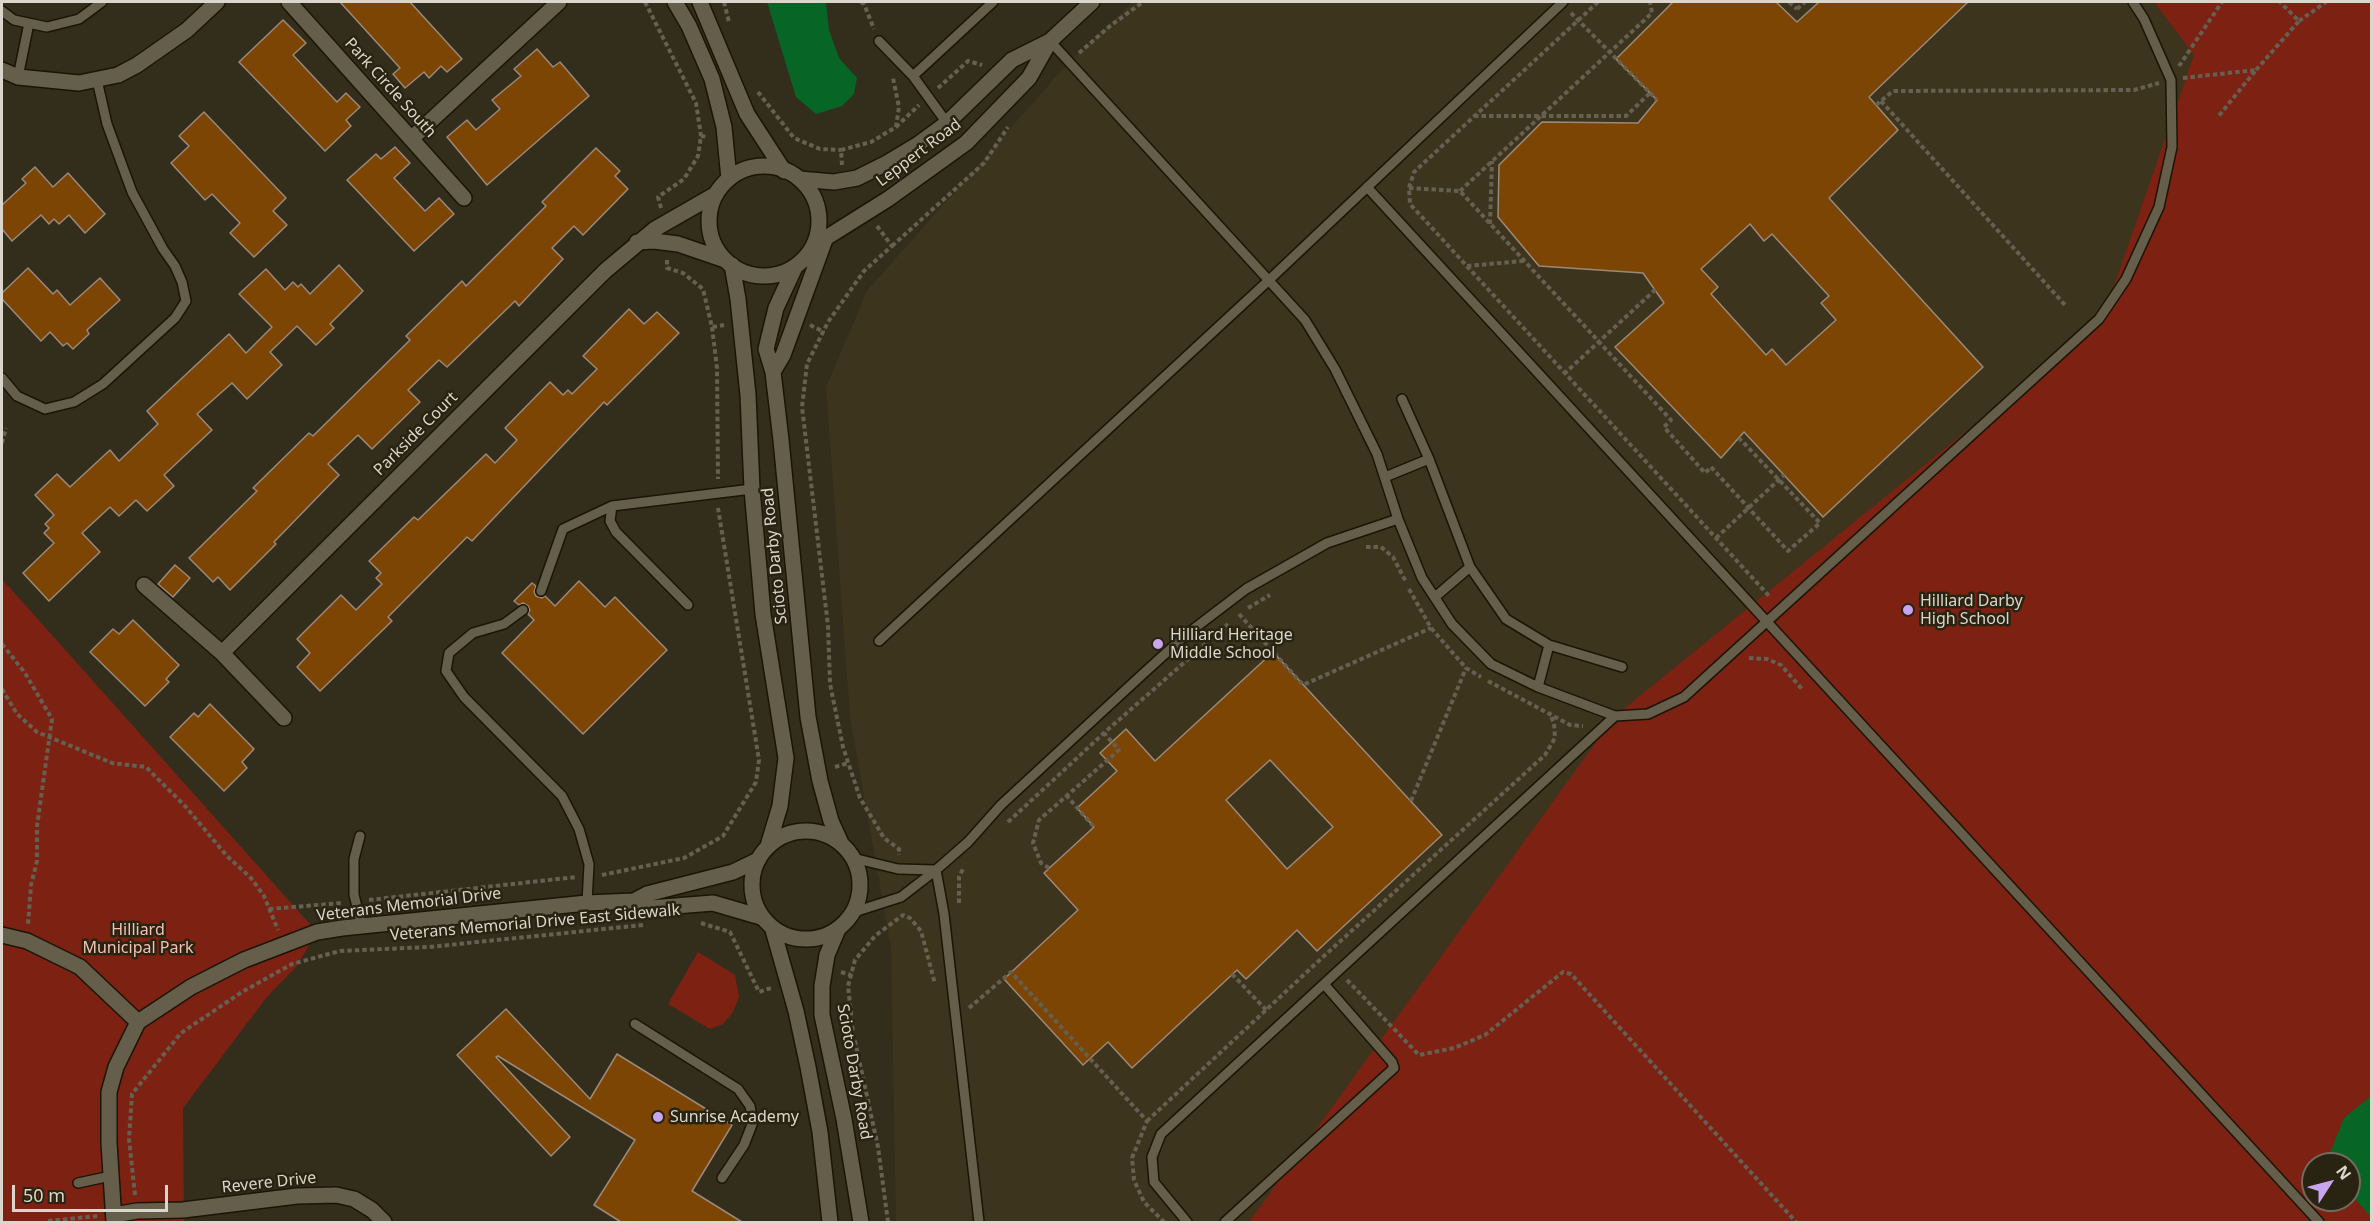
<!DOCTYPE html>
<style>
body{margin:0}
#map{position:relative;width:2373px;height:1224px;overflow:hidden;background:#332d1c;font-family:"Noto Sans",sans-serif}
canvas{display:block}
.frame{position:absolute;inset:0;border:3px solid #dad6cb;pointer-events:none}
.north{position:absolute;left:2301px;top:1152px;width:60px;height:60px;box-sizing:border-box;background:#292312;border:2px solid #706b5c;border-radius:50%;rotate:54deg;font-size:16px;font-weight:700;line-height:24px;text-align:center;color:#dad6cb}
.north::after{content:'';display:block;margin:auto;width:21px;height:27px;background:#c8a6ef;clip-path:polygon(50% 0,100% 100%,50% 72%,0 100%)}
.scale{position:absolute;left:12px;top:1185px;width:156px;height:27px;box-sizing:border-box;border:3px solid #dad6cb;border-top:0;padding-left:8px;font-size:18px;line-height:21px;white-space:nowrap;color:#dad6cb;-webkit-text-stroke:4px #292312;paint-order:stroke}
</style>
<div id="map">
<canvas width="2373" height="1224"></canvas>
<div class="frame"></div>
<div class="north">N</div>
<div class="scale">50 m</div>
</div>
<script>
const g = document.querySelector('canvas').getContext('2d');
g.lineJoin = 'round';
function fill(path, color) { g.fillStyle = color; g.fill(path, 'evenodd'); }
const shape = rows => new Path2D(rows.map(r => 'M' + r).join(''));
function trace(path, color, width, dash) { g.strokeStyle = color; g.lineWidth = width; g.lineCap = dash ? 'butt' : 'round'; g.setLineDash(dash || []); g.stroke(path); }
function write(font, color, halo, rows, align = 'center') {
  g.font = font + ' "Noto Sans",sans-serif'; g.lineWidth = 5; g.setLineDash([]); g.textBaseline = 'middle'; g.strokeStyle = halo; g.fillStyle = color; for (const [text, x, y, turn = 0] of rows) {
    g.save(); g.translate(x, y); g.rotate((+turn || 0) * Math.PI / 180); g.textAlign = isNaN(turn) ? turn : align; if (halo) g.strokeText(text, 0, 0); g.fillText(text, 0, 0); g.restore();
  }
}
const built = shape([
 [1133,2,2371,2,2371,1222,896,1222,891,948,850,717,826,387,867,291,1069,62],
 [2313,1164,2349,1164,2349,1200,2313,1200]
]);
const green = shape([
 [2154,2,2371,2,2371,1222,1249,1222,1615,716,2102,321,2194,55],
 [2313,1164,2349,1164,2349,1200,2313,1200],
 [2,579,317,932,296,967,267,997,183,1108,184,1222,2,1222],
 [698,952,735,975,739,997,733,1012,723,1024,710,1029,668,1004]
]);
const water = shape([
 [767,2,826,2,829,30,839,58,857,78,854,94,842,106,816,114,796,97],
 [2371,1096,2371,1217,2349,1192,2349,1164,2334,1164,2330,1153,2344,1118]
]);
const building = shape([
 [340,2,410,2,462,59,447,72,441,66,429,78,424,72,405,88,393,74,400,68,340,2],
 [1673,2,1776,2,1797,22,1819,2,1968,2,1869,97,1898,130,1829,198,1983,367,1823,517,1744,432,1721,458,1615,347,1664,303,1643,273,1539,266,1498,217,1499,165,1542,122,1638,123,1657,100,1616,59,1673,2],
 [1750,224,1764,241,1772,234,1829,296,1821,303,1836,320,1786,365,1772,349,1766,355,1711,294,1718,287,1701,269,1750,224],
 [283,20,306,43,293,55,337,102,346,93,360,107,346,120,351,126,325,151,239,62,283,20],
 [537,49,553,67,560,62,589,96,487,185,447,137,467,120,476,130,500,109,492,100,521,76,514,69,537,49],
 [204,112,286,198,273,211,287,225,254,257,230,233,240,223,212,194,205,200,171,163,189,146,179,136,204,112],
 [395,147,410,163,394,178,425,211,439,198,454,214,414,251,347,180,376,154,381,159,395,147],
 [596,148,620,171,615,176,628,189,583,235,574,226,552,248,563,259,519,306,515,301,447,367,439,360,408,390,420,402,372,449,358,435,328,464,339,475,274,542,276,544,230,590,218,577,213,582,189,558,257,491,253,488,309,433,313,436,410,340,406,336,462,281,466,286,546,206,542,202,596,148],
 [35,167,53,187,68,173,105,214,85,233,69,215,59,224,54,219,49,224,41,215,12,241,2,229,2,205,26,183,22,179,35,167],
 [339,265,363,291,330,324,334,328,316,345,297,326,270,352,282,365,247,399,232,383,197,414,212,430,164,475,174,486,147,511,136,500,119,516,110,507,82,533,100,552,49,601,23,573,54,543,44,533,49,528,45,524,54,515,35,495,57,474,70,487,110,450,119,461,158,424,147,411,229,334,246,353,272,327,239,294,266,269,285,290,293,282,298,287,301,284,310,294,339,265],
 [28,268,53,294,57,290,70,305,100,278,120,300,87,330,89,334,73,349,67,343,63,346,50,332,41,341,2,299,2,293,28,268],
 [629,309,644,324,657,312,679,333,607,405,604,402,472,541,467,537,388,617,392,621,320,691,297,667,310,653,297,639,341,595,356,610,382,584,376,578,381,573,369,561,414,517,418,520,486,454,495,463,517,440,505,428,550,382,563,395,568,390,572,394,597,369,583,356,629,309],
 [175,565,190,578,173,597,158,584,175,565],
 [579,581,605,607,615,597,667,650,583,734,502,653,534,620,528,614,530,610,528,606,523,603,519,605,514,601,532,583,536,586,534,592,536,596,542,598,545,596,555,606,579,581],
 [133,620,179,665,166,679,169,682,145,706,90,652,113,629,119,634,133,620],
 [1273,652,1442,835,1317,951,1297,930,1246,979,1237,970,1132,1068,1108,1042,1083,1065,1004,979,1078,910,1044,873,1094,827,1077,808,1117,771,1100,753,1126,729,1155,761,1273,652],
 [1270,760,1333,827,1287,869,1226,800,1270,760],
 [210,704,254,749,242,762,247,768,224,791,170,737,194,713,198,717,210,704],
 [506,1009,590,1099,617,1054,732,1125,692,1191,742,1222,621,1222,594,1205,635,1140,498,1056,496,1057,570,1137,551,1156,457,1055,506,1009]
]);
const path = shape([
 [645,2,696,103,701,136],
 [724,2,729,22],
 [861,2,864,4,874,29],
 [1598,2,1414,172,1409,188,1410,204,1770,597],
 [1789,2,1797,9],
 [1797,9,1805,2],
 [1571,13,1657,100],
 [2299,21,2326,2],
 [1079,53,1110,26,1143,2],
 [2179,66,2222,2],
 [2256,70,2299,21,2280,2],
 [2183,78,2256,70,2217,118],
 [938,88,968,61,982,65],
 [758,92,794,138,820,149,841,150],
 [1881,101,2065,305],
 [1876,105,1893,91,2134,90,2159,83],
 [1474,116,1626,116,1650,93],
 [896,127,919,105],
 [842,165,841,150,871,142,896,127,899,107,893,78],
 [1409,188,1460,191,1671,420,1664,427,1705,473,1711,467,1788,551,1820,523,1739,438],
 [1460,191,1652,13,1650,2],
 [661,208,658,197,684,179,698,156,701,136,708,137],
 [1490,224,1492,161],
 [877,226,892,246,864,271,828,322,807,364,802,407,828,626,830,684,843,747,860,798,884,838,899,849,899,855],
 [892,246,984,163,1008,127],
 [667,260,667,268,683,273,703,289,712,327,724,325],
 [1467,266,1523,261],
 [810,325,824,332],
 [712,327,717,368,718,479],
 [1564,374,1656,289],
 [2,443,6,428],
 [1716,538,1784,475],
 [1366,547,1381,547,1393,557,1406,582],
 [1409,589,1431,628,1466,668,1481,677],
 [1248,608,1270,595],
 [1239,614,1303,685,1431,628],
 [2,644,25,673,52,719,37,826,37,861,31,885,28,925],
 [1749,658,1767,659,1781,665,1802,689],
 [1488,681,1570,725,1583,726],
 [2,689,17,714,37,732,112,763,146,767,185,806,227,856,251,878,264,896,278,930],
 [835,767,848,763],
 [1066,795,1094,827],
 [1411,801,1466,668],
 [1008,822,1104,733,1228,624],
 [1049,868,1041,863,1033,843,1039,820,1119,750,1104,733],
 [602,875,684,858,723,836,756,782,759,760,718,508],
 [369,900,576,877],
 [959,903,959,877,964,867],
 [269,909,341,903],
 [701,923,730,932,759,992,771,988],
 [841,972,851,975],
 [1232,974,1267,1011],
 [1347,980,1419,1055,1454,1048,1485,1035,1563,972,1571,974,1796,1222],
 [969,1008,1011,972,1147,1121,1132,1158,1134,1180,1144,1202,1164,1222],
 [1147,1121,1324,956,1545,755,1555,738,1554,723,1549,712],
 [135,1195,129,1139,132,1094,181,1033,242,992,292,964,340,951,429,947,643,925],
 [48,1221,98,1216],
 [888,1222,878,1147,853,1032,848,986,855,960,875,936,903,915,910,918,921,931,935,984]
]);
const service = shape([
 [2,11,14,20,47,27,79,19,102,2],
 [879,41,913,76,947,123],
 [1050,41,1305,320,1335,369,1377,454,1398,519,1422,578,1452,624,1491,664,1538,687,1615,716,1648,714,1684,697,2099,319,2126,279,2159,207,2172,147,2171,80,2144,19,2133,2],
 [913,76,993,2],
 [18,77,29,23],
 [1367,187,2319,1222],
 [2,378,17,396,45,409,74,402,103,384,175,318,186,301,182,282,175,266,163,249,132,192,107,124,97,80],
 [1402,399,1429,459,1470,567,1506,619,1549,645,1622,667],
 [1385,477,1429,459],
 [541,591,563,529,612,506],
 [1435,597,1470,567],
 [688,605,616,532,610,521,612,506,752,489],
 [523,610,504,624,473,633,449,653,446,671,464,697,562,796,579,829,589,864,587,903],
 [879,641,1268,281,1563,2],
 [1538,687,1549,645],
 [360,836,354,859,354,895,362,926],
 [853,858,898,869,936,870],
 [936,870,944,914,979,1222],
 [854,912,901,897,936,870,968,842,1001,805,1145,672,1187,634,1246,589,1327,543,1398,519],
 [635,1024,738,1089,750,1106,753,1122,744,1145,722,1178],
 [78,1183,111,1176],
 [1187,1222,1154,1182,1152,1157,1161,1134,1615,716],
 [1225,1222,1394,1068,1392,1062,1324,984]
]);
const minor = shape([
 [289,2,464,198],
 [2,70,18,77,79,83,118,75,137,65,187,30,217,2],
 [411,139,559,2],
 [637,242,654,241,678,244,725,260],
 [144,585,222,653,284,718],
 [222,653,605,271,655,229,716,194],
 [634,901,650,908,713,903,761,917],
 [2,935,27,941,80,967,138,1022],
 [114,1215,137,1211,183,1210,297,1196,336,1195,354,1199,372,1210,384,1222],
 [114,1222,109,1143,109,1092,116,1067,138,1022,191,987,244,960,317,932,342,928,587,903,634,901,647,894,733,872,758,860]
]);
const secondary = shape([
 [675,2,689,26,712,79,724,127,729,179],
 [700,2,747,114,784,171],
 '709 221a55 55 0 1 1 110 0a55 55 0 1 1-110 0Z',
 [799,179,834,182,857,178,887,163,917,145,947,123,1012,60,1050,41,1092,2],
 [813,246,888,199,966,143,1029,78,1050,41],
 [732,265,738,299,748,395,752,489,763,614,786,758,780,806,768,846],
 [795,267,776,308,766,349,773,372,781,440,808,717,820,781,831,821,841,843],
 [773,372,783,355,826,237],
 '752 885a54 54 0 1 1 108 0a54 54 0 1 1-108 0Z',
 [838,929,827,955,822,986,822,1015,844,1119,861,1222],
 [773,930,796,1011,808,1067,820,1132,830,1222]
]);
const markers = [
 [1908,610,6,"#c8a6ef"],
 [1158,644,6,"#c8a6ef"],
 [658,1117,6,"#c8a6ef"]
];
const streetNames = [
 ["Park Circle South",390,88,48],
 ["Leppert Road",919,153,-37],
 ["Parkside Court",416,434,-45],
 ["Scioto Darby Road",775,556,-96],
 ["Veterans Memorial Drive",409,905,-7],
 ["Veterans Memorial Drive East Sidewalk",535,923,-5],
 ["Scioto Darby Road",854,1072,80],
 ["Revere Drive",269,1183,-6]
];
const poiNames = [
 ["Hilliard Darby",1920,601],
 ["High School",1920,619],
 ["Hilliard Heritage",1170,635],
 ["Middle School",1170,653],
 ["Sunrise Academy",670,1117]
];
const parkNames = [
 ["Hilliard",138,930],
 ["Municipal Park",138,948]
];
fill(built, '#3d341d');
fill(green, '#7d2112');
fill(water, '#076625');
fill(building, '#7c4503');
trace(building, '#9b897b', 1.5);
trace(service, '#1b1505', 12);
trace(minor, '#1b1505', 18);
trace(secondary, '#1b1505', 18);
trace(path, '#656051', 4, [4.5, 3]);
trace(service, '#655e4b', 9);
trace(minor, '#655e4b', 15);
trace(secondary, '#655e4b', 15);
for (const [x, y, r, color] of markers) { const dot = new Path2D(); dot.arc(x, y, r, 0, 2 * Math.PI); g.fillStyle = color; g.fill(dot); trace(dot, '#292312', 2); }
write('16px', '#dad6cb', '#292312', streetNames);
write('16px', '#dad6cb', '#292312', poiNames, 'left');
write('16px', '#f5c0b5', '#292312', parkNames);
</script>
